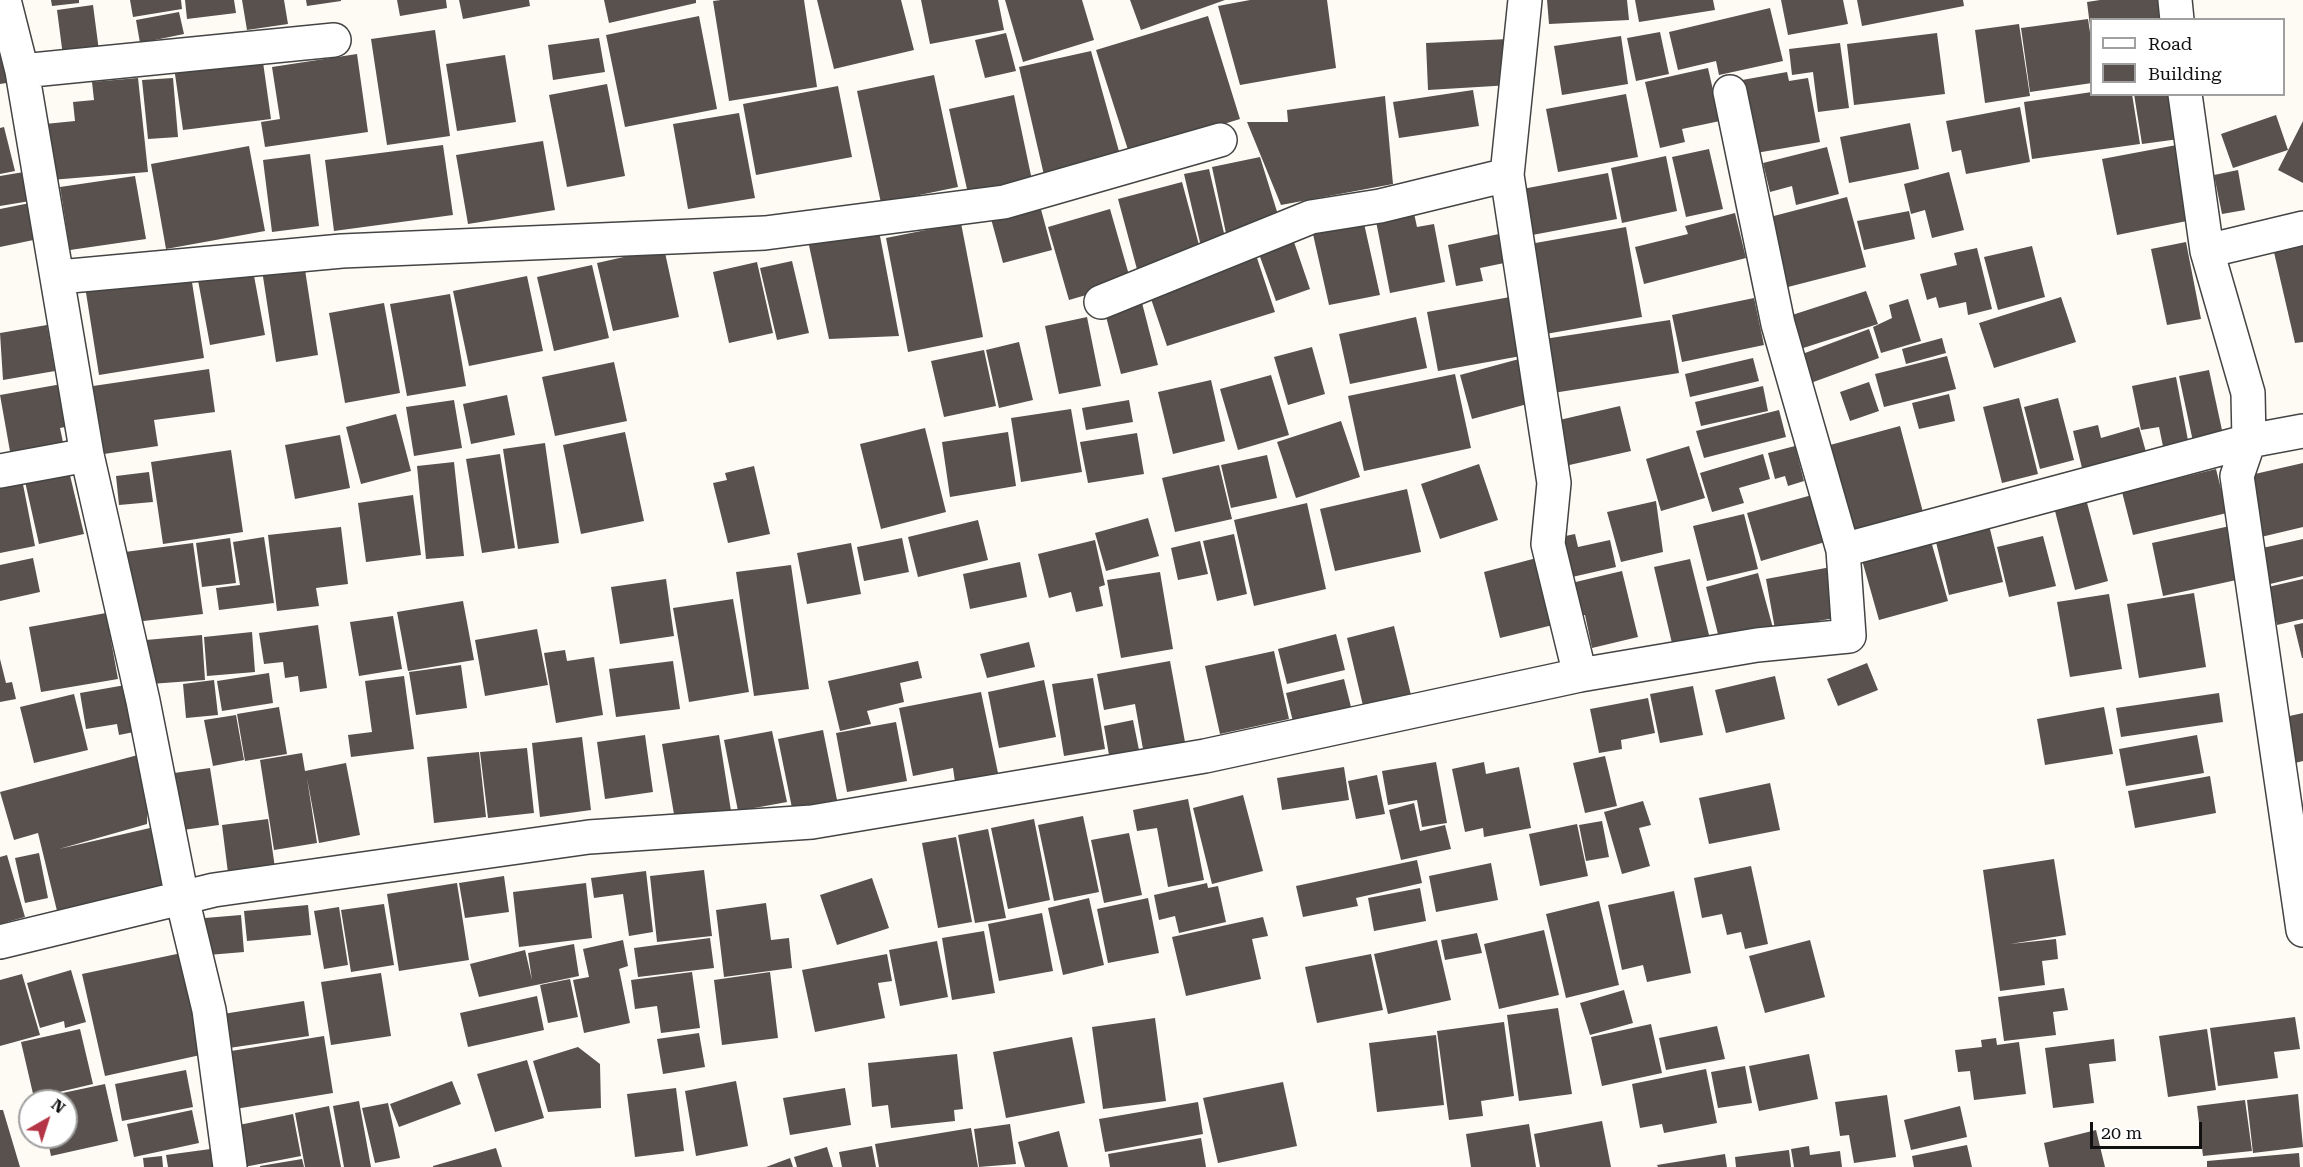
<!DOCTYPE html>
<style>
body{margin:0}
#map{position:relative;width:2303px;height:1167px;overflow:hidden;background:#fefbf5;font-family:"Roboto Serif",serif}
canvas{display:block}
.legend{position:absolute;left:2090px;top:18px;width:195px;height:78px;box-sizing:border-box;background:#fff;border:2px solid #a0a0a0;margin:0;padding:8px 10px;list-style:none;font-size:18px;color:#111}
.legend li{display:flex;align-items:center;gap:12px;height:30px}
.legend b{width:30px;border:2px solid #a0a0a0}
.north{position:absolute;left:18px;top:1089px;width:60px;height:60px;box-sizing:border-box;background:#fff;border:2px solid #a0a0a0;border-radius:50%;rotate:39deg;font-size:16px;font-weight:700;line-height:24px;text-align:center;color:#111}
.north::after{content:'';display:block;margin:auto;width:21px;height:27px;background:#b43546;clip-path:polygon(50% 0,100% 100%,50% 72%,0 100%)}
.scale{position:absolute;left:2090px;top:1122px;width:112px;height:27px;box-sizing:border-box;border:3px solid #111;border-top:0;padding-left:8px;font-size:18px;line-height:21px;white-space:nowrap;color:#111;-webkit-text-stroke:4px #fff;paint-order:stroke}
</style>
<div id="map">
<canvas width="2303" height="1167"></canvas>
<ul class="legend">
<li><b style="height:8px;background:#fff"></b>Road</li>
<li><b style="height:16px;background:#58514e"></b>Building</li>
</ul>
<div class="north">N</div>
<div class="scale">20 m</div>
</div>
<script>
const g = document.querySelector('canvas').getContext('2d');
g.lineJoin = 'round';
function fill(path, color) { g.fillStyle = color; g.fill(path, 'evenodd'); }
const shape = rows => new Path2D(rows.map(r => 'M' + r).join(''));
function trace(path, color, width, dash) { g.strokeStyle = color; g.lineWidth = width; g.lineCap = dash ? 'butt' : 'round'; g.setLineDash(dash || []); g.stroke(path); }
const building = shape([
 [51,0,79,0,79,3,52,6],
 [130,0,181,0,182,9,133,17],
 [185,0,234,0,236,13,187,19],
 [242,0,284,0,288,24,247,30],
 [306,0,341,0,341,1,307,6],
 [397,0,446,0,447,8,400,16],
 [459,0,529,0,530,6,463,19],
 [604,0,696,0,696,3,609,23],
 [721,0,804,0,817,87,729,101,713,1],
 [817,0,901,0,914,50,834,69],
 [921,0,998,0,1004,30,930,44],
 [1005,0,1082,0,1094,40,1023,62],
 [1130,0,1225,0,1141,30],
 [1250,0,1327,0,1336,68,1240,85,1218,6],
 [1547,0,1627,0,1629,20,1549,24],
 [1635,0,1713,0,1715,10,1639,22],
 [1781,0,1843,0,1848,24,1788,35],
 [1857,0,1963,0,1964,6,1862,26],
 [2100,0,2167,0,2170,20,2092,20,2090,26,2087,2],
 [93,5,99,51,63,56,57,10],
 [1770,8,1783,61,1719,75,1716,61,1678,70,1669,32],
 [179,12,184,34,140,43,136,20],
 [699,16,717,109,625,127,606,35],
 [1208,16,1240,119,1129,153,1096,50],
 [2088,19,2092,45,2092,83,2030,92,2021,28],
 [2019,24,2030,96,1985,103,1975,30],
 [0,26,13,82,0,84],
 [435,30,450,136,387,145,371,39],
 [1660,32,1669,74,1636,81,1627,38],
 [1006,33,1016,71,985,78,975,40],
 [1937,33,1945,94,1854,105,1847,44],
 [1621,36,1628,84,1562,95,1554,46],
 [599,38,605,72,553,80,548,45],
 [1508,39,1511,85,1428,90,1426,43],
 [1840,43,1849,108,1818,112,1813,72,1792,75,1789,49],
 [1091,51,1120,155,1044,175,1019,67],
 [357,54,368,132,265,147,261,122,280,119,272,67],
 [262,55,271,119,183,130,174,67],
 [505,55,516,122,457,131,446,64],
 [1708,68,1720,121,1682,129,1685,142,1660,148,1645,82],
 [1787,72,1789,81,1808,78,1820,142,1756,153,1742,80],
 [934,75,958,187,881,203,857,91],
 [138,78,148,172,51,180,45,124,75,121,73,102,94,100,92,82],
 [173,78,178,137,148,139,142,80],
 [607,84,625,176,567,187,549,95],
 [838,86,852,157,756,175,743,104],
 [1473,90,1479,126,1399,138,1393,102],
 [2092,92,2092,94,2132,94,2140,144,2032,159,2024,102],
 [1626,94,1638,157,1558,172,1546,109],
 [2134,94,2172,94,2179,139,2142,144],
 [1014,95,1033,185,969,198,949,109],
 [1385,96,1393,184,1281,205,1247,122,1288,122,1287,110],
 [2020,107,2030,162,1966,174,1961,150,1952,152,1946,121],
 [739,113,755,198,688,209,673,124],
 [2276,115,2288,150,2233,168,2221,134],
 [2303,121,2303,183,2278,170],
 [1910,123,1919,169,1849,183,1840,137],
 [4,127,15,171,0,174,0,128],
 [543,141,555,210,468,224,456,155],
 [2182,144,2197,219,2117,235,2102,159],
 [443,145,453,215,334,231,325,160],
 [249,146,265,231,166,249,151,164],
 [1827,147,1839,194,1796,205,1792,186,1770,192,1763,163],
 [1709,149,1723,209,1686,217,1672,157],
 [310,154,319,226,272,232,263,160],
 [1666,156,1677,211,1622,223,1611,168],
 [1260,157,1279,218,1227,238,1212,167],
 [1209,169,1227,246,1202,251,1184,174],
 [2238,170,2245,210,2222,214,2214,175],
 [30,171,36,200,0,206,0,176],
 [1949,172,1964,230,1932,238,1925,210,1911,214,1904,184],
 [1608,173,1617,219,1527,236,1517,190],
 [135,176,146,239,70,250,60,187],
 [1182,182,1202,256,1138,273,1118,199],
 [1847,197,1866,267,1784,288,1766,218],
 [35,202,43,238,0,247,0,209],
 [1039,202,1052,250,1003,263,990,215],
 [1412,204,1417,227,1434,224,1445,282,1390,293,1374,211],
 [1110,209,1131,282,1069,300,1048,227],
 [1361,210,1380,295,1329,305,1310,221],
 [1909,211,1915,239,1864,250,1857,221],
 [1735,213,1746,258,1644,284,1635,247,1688,234,1685,226],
 [961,223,983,337,908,352,886,238],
 [1626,227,1642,317,1540,335,1524,245],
 [1508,232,1514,261,1480,268,1483,281,1456,286,1448,245],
 [807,236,880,236,899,336,829,339],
 [1294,242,1310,289,1276,301,1259,254],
 [2186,242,2201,319,2167,325,2151,249],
 [2303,242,2303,342,2295,343,2273,248],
 [2032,246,2045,297,1998,310,1984,257],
 [664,248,679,317,613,331,597,263],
 [1977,248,1992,309,1968,315,1966,302,1939,308,1936,297,1927,300,1920,274,1957,265,1954,253],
 [1257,258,1275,312,1167,346,1149,293],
 [792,261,809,333,777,340,760,268],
 [757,262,773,333,729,343,713,272],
 [304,263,318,355,276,362,262,270],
 [252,265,265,335,210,345,197,275],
 [592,265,609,338,554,351,537,277],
 [191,276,204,358,99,375,84,280],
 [527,276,543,351,469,366,453,291],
 [1866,291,1878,324,1797,350,1786,317],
 [450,294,466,386,407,396,390,304],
 [1140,295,1158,365,1121,374,1103,305],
 [1510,297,1521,356,1438,371,1427,312],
 [2061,297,2076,342,1994,368,1979,323],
 [1754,298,1764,345,1682,362,1672,315],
 [1908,299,1921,341,1881,353,1873,327,1892,318,1889,305],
 [384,303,400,393,345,403,329,313],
 [1087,317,1101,386,1059,394,1045,326],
 [1416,317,1427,368,1350,384,1339,334],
 [1670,320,1679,373,1553,393,1544,339],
 [47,325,55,371,3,380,0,333],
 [1869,329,1879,358,1808,384,1797,356],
 [1942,338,1946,353,1906,364,1902,349],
 [1019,342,1033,400,999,408,986,350],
 [1312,347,1325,394,1288,405,1274,357],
 [984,350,996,406,944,417,931,361],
 [1947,356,1956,389,1884,407,1875,374],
 [1753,358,1759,381,1690,397,1685,374],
 [1519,359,1531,403,1472,419,1460,375],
 [614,362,627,421,555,436,542,377],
 [209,369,215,412,154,420,158,446,104,454,93,386],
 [2209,370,2225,444,2195,451,2179,376],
 [1455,374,1471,448,1364,471,1348,396],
 [1271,375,1289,435,1238,450,1220,389],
 [2176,377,2190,451,2165,456,2159,427,2141,430,2132,386],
 [1211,380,1225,441,1173,454,1158,392],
 [73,382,81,424,60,428,64,447,11,457,0,395],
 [1869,382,1879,411,1850,421,1840,392],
 [1763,386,1768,411,1701,426,1695,402],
 [1949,394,1955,421,1919,429,1912,403],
 [507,395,515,435,471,444,463,404],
 [2019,398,2038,474,2002,483,1983,407],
 [2058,398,2074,460,2040,469,2024,407],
 [454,400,462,448,414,456,406,407],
 [1129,400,1133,422,1086,430,1082,408],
 [1620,406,1631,451,1565,466,1555,421],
 [1071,409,1082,472,1021,482,1011,418],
 [1779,410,1786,437,1704,458,1696,431],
 [396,414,411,471,361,484,346,427],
 [1341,421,1360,477,1296,498,1277,442],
 [2098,425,2101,438,2139,427,2146,452,2082,468,2073,431],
 [1900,426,1924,516,1844,537,1819,448],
 [925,428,946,512,881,529,860,444],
 [625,432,644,521,581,534,563,445],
 [1008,432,1016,486,950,497,942,442],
 [1137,433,1144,474,1088,483,1080,442],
 [340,435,350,488,295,499,285,445],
 [545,443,559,543,518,549,503,449],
 [1689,446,1705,498,1661,511,1646,459],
 [1795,446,1804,481,1788,486,1785,476,1775,479,1768,453],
 [231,450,243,532,163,544,151,462],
 [500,454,515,548,482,553,466,459],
 [1763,454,1770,479,1739,488,1744,503,1712,512,1700,473],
 [1267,455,1277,498,1231,508,1221,465],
 [454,462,464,556,426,559,417,466],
 [2303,463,2303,527,2261,537,2246,476],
 [1479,464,1498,520,1440,539,1421,484],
 [1219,465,1232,519,1175,532,1162,478],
 [754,466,770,534,728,543,713,483,727,480,725,473],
 [68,467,84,534,39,544,24,477],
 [2216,469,2227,513,2133,535,2122,492],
 [149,472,153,502,119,505,116,476],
 [21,474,35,546,0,553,0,477],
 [1407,489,1421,552,1335,571,1320,509],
 [413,495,421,555,366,562,358,503],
 [1812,495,1825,542,1761,561,1747,513],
 [2086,499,2108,581,2075,590,2054,507],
 [1656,501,1663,552,1621,562,1607,512],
 [1307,503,1326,589,1254,606,1234,520],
 [1744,514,1758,569,1707,581,1693,526],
 [1148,518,1159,556,1106,571,1095,533],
 [978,520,988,560,918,577,908,537],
 [1988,521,2003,582,1949,595,1934,534],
 [2230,526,2241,579,2163,596,2152,543],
 [341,527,348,584,316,588,319,606,277,611,268,535],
 [1234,534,1247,594,1217,601,1203,541],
 [1575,534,1578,547,1610,540,1616,567,1559,580,1551,539],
 [1929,534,1948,601,1879,620,1860,553],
 [2043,536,2056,586,2009,597,1997,547],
 [264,537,274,603,219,610,216,588,240,585,233,542],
 [230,538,236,583,202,587,196,543],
 [902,538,909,572,864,581,857,547],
 [2303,539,2303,576,2266,585,2258,549],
 [1095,540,1105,585,1099,587,1103,606,1076,612,1071,592,1049,598,1038,554],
 [1200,541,1208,574,1178,580,1171,548],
 [193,543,203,614,135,622,125,552],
 [851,543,861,594,807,604,797,553],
 [1544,556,1561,623,1500,638,1484,572],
 [33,558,40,592,0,601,0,565],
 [1690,559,1712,647,1675,656,1654,567],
 [1020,562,1027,597,970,609,963,574],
 [791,565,809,689,754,696,736,572],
 [1831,567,1840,617,1775,629,1766,579],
 [1622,571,1638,637,1592,648,1585,615,1571,619,1563,585],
 [1160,572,1173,649,1121,658,1107,580],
 [1758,573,1773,628,1720,642,1706,587],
 [666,579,674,636,620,644,611,587],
 [2303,579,2303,619,2277,625,2268,587],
 [2194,593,2206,667,2139,678,2127,604],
 [2109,594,2122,669,2070,677,2057,602],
 [733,599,749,692,689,702,673,608],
 [463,601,474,660,408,671,397,612],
 [106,613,118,679,41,692,29,627],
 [393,616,402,669,359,676,350,622],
 [2303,623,2303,658,2302,658,2294,625],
 [318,625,327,688,300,692,298,676,285,678,283,662,264,664,259,633],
 [1394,626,1412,699,1364,710,1347,638],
 [537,629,548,685,485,696,475,640],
 [252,632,255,672,207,676,204,637],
 [1336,634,1345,670,1287,684,1278,649],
 [202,635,205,680,150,684,146,640],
 [1029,642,1035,667,987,678,980,654],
 [565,650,567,661,594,657,603,715,556,723,544,653],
 [1274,651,1289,719,1220,734,1205,666],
 [0,659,6,683,12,682,16,699,0,702],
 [673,661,680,709,616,717,609,669],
 [918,661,922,678,900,683,904,702,867,711,871,724,840,731,828,681],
 [1170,661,1185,742,1143,749,1135,704,1104,710,1097,674],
 [1867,663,1878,690,1838,706,1827,679],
 [461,665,467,708,416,715,409,672],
 [269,673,273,703,222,711,217,681],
 [404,676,414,749,351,757,348,735,372,732,365,681],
 [1775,676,1785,719,1726,733,1715,690],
 [1093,678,1105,749,1064,756,1052,684],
 [1344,679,1353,715,1295,730,1286,693],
 [214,680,218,715,186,718,183,684],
 [1044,680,1056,737,999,748,988,692],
 [131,684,139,731,119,735,117,724,86,729,80,693],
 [1693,686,1703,735,1660,743,1650,694],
 [981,692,998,773,955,782,953,768,913,776,899,708],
 [2219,693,2223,722,2121,737,2116,708],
 [74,694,88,750,34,763,20,707],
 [1648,698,1655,733,1621,740,1622,749,1599,753,1590,709],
 [279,707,287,754,245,761,237,714],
 [2104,707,2113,754,2045,765,2037,719],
 [2303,713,2303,761,2287,765,2276,719],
 [236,715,244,760,213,766,204,720],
 [1133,720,1140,755,1110,761,1104,726],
 [896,722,907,781,847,792,836,733],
 [823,730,837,800,792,808,778,739],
 [772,731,787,802,738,811,724,740],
 [645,735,653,792,605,799,597,742],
 [719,735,731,811,675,820,662,744],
 [2197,735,2204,773,2126,786,2119,749],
 [582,737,591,810,540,817,532,743],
 [527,748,534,813,488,818,480,752],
 [149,752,147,824,59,849,150,828,166,889,58,915,38,833,14,840,0,792],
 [479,752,486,817,434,823,427,757],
 [302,753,305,771,346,763,360,835,319,843,307,778,317,843,274,850,260,760],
 [1605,756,1617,806,1585,813,1573,763],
 [1436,762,1447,823,1422,827,1417,800,1388,805,1382,771],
 [1484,762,1486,774,1519,767,1531,828,1484,837,1483,828,1465,832,1452,769],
 [1344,767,1349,800,1282,810,1277,778],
 [210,768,219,825,183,830,174,773],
 [1377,775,1385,814,1356,819,1348,781],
 [2210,776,2216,813,2135,828,2128,791],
 [1770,783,1780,830,1709,844,1699,798],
 [1243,795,1263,871,1212,884,1193,808],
 [1188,799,1204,880,1168,887,1157,828,1137,831,1133,810],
 [1643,801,1651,825,1639,828,1650,866,1622,874,1604,812],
 [1414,803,1420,831,1445,825,1451,849,1401,860,1389,810],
 [1083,816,1099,892,1054,901,1038,825],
 [268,819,276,875,229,881,222,825],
 [1034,819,1050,900,1008,909,991,828],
 [1602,821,1609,857,1586,861,1579,825],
 [1577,824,1588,876,1540,886,1529,834],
 [988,829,1006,918,975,923,958,835],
 [1129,833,1142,895,1104,903,1091,840],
 [956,837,972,922,938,928,922,843],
 [39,853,48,898,25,903,15,858],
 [7,855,25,917,0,924,0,857],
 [2054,859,2066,935,2010,944,2056,939,2058,959,2042,961,2045,985,2000,991,1983,870],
 [1417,860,1422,883,1356,898,1358,906,1303,917,1296,886],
 [1491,863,1498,900,1436,912,1429,876],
 [1751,866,1768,944,1745,949,1741,932,1727,935,1722,914,1702,918,1694,878],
 [704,870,712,936,657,942,650,876],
 [646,871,653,932,629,936,623,894,594,898,591,878],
 [504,876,509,912,465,918,459,883],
 [872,878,889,928,837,945,820,895],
 [457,883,469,960,399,971,387,894],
 [586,883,592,938,519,947,513,892],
 [1207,883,1208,888,1218,886,1226,922,1179,933,1175,916,1159,920,1154,895],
 [1420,888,1426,921,1374,931,1368,898],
 [1674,891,1691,973,1647,982,1643,965,1622,970,1608,905],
 [1089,898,1104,965,1063,975,1048,908],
 [1148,898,1159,953,1108,963,1097,909],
 [1599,901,1619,985,1566,998,1546,914],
 [766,903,771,940,789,938,792,968,724,977,716,910],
 [384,904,394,965,351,972,341,910],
 [308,905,311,935,247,941,244,911],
 [339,907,348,965,324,969,314,911],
 [1042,913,1053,971,999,981,988,924],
 [241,915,244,952,208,955,205,918],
 [1263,917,1268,936,1252,939,1261,979,1186,996,1172,937],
 [1544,930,1559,995,1499,1009,1484,944],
 [984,931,995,993,952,1000,942,938],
 [1477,933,1482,953,1445,960,1441,940],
 [710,938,714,968,638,977,634,948],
 [623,940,628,966,619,969,630,1023,584,1033,573,980,589,977,583,949],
 [1437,940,1451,1000,1388,1014,1374,954],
 [1810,940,1825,997,1765,1013,1749,956],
 [937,941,948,997,900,1006,889,950],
 [574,944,579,976,479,997,470,964,525,950,532,980,528,953],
 [191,951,214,1052,105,1076,82,974],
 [887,954,892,981,878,983,885,1018,815,1032,802,970],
 [1371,954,1383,1010,1317,1023,1305,967],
 [71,970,86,1022,65,1028,64,1021,40,1028,27,983],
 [692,972,700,1028,661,1033,657,1006,635,1009,631,980],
 [770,972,778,1038,722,1045,714,980],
 [381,973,391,1036,331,1045,321,982],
 [22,974,40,1035,0,1046,0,980],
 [570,979,578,1017,548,1023,540,985],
 [2064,988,2068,1010,2053,1012,2056,1035,2004,1041,1998,997],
 [1624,990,1633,1023,1590,1035,1580,1003],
 [537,996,544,1030,468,1047,460,1013],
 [304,1001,309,1036,229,1048,223,1014],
 [1558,1008,1572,1094,1519,1101,1507,1015],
 [2295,1017,2300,1049,2274,1052,2278,1078,2218,1086,2210,1028],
 [1155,1018,1166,1101,1103,1109,1092,1027],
 [1504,1022,1514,1096,1481,1101,1483,1116,1449,1120,1437,1031],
 [1651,1024,1662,1073,1602,1086,1591,1037],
 [1717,1026,1725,1059,1666,1070,1659,1038],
 [80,1029,93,1084,34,1098,21,1042],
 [2207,1029,2216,1090,2168,1097,2159,1036],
 [699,1033,705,1067,663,1074,657,1039],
 [1436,1035,1444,1105,1377,1112,1369,1043],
 [324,1036,333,1093,235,1109,225,1052],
 [1072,1037,1085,1103,1006,1118,993,1052],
 [1996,1038,1997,1045,2019,1042,2026,1094,1974,1100,1970,1071,1958,1072,1955,1050,1982,1047,1981,1040],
 [2114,1039,2116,1061,2089,1064,2094,1103,2053,1108,2045,1048],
 [578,1047,600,1064,601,1108,548,1112,533,1061],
 [957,1054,963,1109,954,1110,955,1121,891,1128,888,1105,872,1107,868,1063],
 [1809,1054,1818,1099,1759,1111,1749,1066],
 [527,1060,544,1118,495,1132,477,1074],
 [1745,1066,1752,1103,1718,1108,1711,1072],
 [1706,1069,1717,1123,1664,1133,1662,1124,1640,1128,1632,1084],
 [186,1070,193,1107,122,1121,115,1084],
 [452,1081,461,1104,399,1127,390,1104],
 [736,1081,748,1146,696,1156,685,1091],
 [1283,1082,1297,1146,1218,1163,1203,1098],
 [105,1084,118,1141,51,1156,47,1137,66,1137,66,1101,39,1101,39,1098],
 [676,1088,684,1151,635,1157,627,1094],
 [845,1088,851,1125,790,1135,783,1098],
 [2298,1094,2303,1147,2253,1153,2247,1100],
 [1887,1095,1896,1157,1854,1163,1849,1135,1840,1136,1835,1102],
 [2245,1100,2252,1151,2203,1156,2197,1106],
 [359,1101,371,1167,344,1167,333,1106],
 [1198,1102,1203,1134,1105,1152,1099,1119],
 [388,1103,400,1158,375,1163,362,1108],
 [329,1106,341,1167,305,1167,295,1113],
 [1960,1106,1967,1137,1911,1150,1904,1120],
 [0,1110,3,1110,20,1167,0,1167],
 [192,1110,199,1143,134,1157,127,1124],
 [293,1114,301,1156,244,1167,234,1126],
 [1602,1121,1611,1167,1540,1167,1534,1134],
 [1010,1124,1016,1164,979,1167,974,1129],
 [1529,1124,1536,1167,1471,1167,1466,1134],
 [971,1128,978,1167,879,1167,875,1144],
 [2096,1130,2105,1167,2049,1167,2044,1143],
 [1059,1131,1068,1167,1025,1167,1018,1142],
 [1201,1138,1206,1167,1110,1167,1108,1154],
 [1967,1145,1972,1167,1914,1167,1912,1156],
 [872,1146,876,1167,842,1167,839,1152],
 [1809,1146,1810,1155,1840,1151,1842,1167,1794,1167,1791,1149],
 [827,1147,833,1167,797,1167,794,1157],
 [218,1148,220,1167,168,1167,166,1155],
 [496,1148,502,1167,433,1167,433,1166],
 [1789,1150,1791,1167,1736,1167,1735,1157],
 [2299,1153,2300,1167,2207,1167,2207,1161],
 [1725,1154,1727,1167,1658,1167,1657,1165],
 [162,1156,163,1167,144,1167,143,1158],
 [790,1158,793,1167,766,1167],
 [302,1159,304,1167,260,1167,260,1166]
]);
const minor = shape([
 [4,0,22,71,87,455,143,701,182,898,209,1010,230,1167],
 [1525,0,1507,175,1554,483,1548,544,1580,675],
 [2175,0,2177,20],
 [22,71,334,40],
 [2185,94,2207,251,2248,393,2249,441,2237,476,2303,930],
 [2207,251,2303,228],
 [59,277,342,251,765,233,1004,202,1220,140],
 [1101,302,1311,217,1380,206,1507,175],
 [0,471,87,455],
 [1843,550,2249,441,2303,431],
 [0,942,214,890,589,837,812,822,1205,756,1580,675,1757,645,1849,636,1843,550,1778,324,1730,92]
]);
fill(building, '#58514e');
trace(minor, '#444', 36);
trace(minor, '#fff', 33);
</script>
